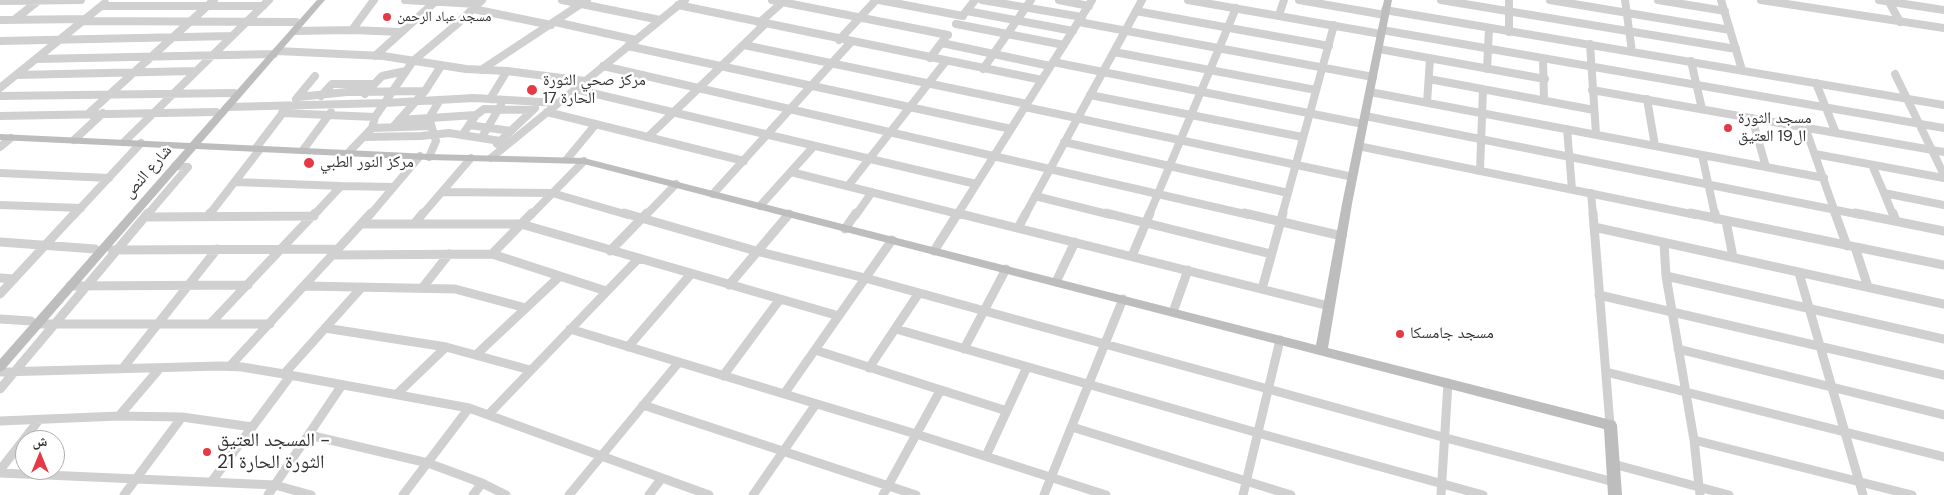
<!DOCTYPE html>
<meta charset="utf-8">
<style>
body{margin:0}
#map{position:relative;width:1944px;height:495px;overflow:hidden;background:#fff;font-family:"DM Sans","Noto Naskh Arabic",sans-serif}
canvas{display:block}
.north{position:absolute;left:15px;top:430px;width:50px;height:50px;box-sizing:border-box;background:#fff;border:1px solid #adadad;border-radius:50%;rotate:0deg;font-size:14px;font-weight:700;line-height:20px;text-align:center;color:#333}
.north::after{content:'';display:block;margin:auto;width:18px;height:22px;background:#e63946;clip-path:polygon(50% 0,100% 100%,50% 72%,0 100%)}
</style>
<div id="map">
<canvas width="1944" height="495"></canvas>
<div class="north">ش</div>
</div>
<script>
const g = document.querySelector('canvas').getContext('2d');
g.lineJoin = 'round';
const shape = rows => new Path2D(rows.map(r => 'M' + r).join(''));
function trace(path, color, width, dash) { g.strokeStyle = color; g.lineWidth = width; g.lineCap = dash ? 'butt' : 'round'; g.setLineDash(dash || []); g.stroke(path); }
function fill(path, color) { g.fillStyle = color; g.fill(path, 'evenodd'); }
function write(font, color, halo, rows, align = 'center') {
  g.font = font + ' "DM Sans","Noto Naskh Arabic",sans-serif'; g.lineWidth = 5; g.setLineDash([]); g.textBaseline = 'middle'; g.strokeStyle = halo; g.fillStyle = color; for (const [text, x, y, turn = 0] of rows) {
    g.save(); g.translate(x, y); g.rotate((+turn || 0) * Math.PI / 180); g.textAlign = isNaN(turn) ? turn : align; if (halo) g.strokeText(text, 0, 0); g.fillText(text, 0, 0); g.restore();
  }
}
const streetFar1 = shape([
 [405,0,477,4],
 [562,0,660,20],
 [772,0,948,35],
 [879,0,963,16],
 [982,0,1082,17],
 [1059,0,1089,6],
 [1188,0,1381,34],
 [1299,0,1385,15],
 [1441,0,1736,49],
 [1509,0,1509,32],
 [1550,0,1730,30],
 [1625,0,1632,52],
 [1658,0,1725,11],
 [1721,0,1742,70],
 [1761,0,1944,28],
 [1879,0,1944,10],
 [1888,0,1900,22],
 [0,1,81,0],
 [678,5,1042,80],
 [102,6,263,6],
 [473,9,551,25],
 [1385,10,1944,105],
 [967,11,1073,31],
 [1136,11,1329,46],
 [964,14,975,0],
 [1279,15,1284,0],
 [0,20,85,19],
 [14,20,38,1],
 [83,21,296,22],
 [555,22,636,40],
 [1079,22,1373,77],
 [759,23,785,0],
 [956,24,1064,45],
 [352,30,374,0],
 [1382,30,1944,128],
 [295,31,352,30,400,32],
 [839,40,876,0],
 [0,41,231,36],
 [942,43,1050,66],
 [1590,44,1596,134],
 [744,45,1027,104],
 [628,46,1011,129],
 [1379,49,1545,79],
 [277,51,383,56,466,69,507,71,585,81],
 [1114,52,1316,90],
 [375,56,436,1],
 [930,58,945,38],
 [1543,58,1544,101],
 [37,59,274,54],
 [1691,61,1702,109],
 [1053,62,1363,124],
 [603,66,1249,215],
 [983,69,1031,0],
 [1487,69,1489,28],
 [481,70,587,0],
 [1895,74,1944,175],
 [16,75,196,71],
 [1429,79,1594,110],
 [1816,83,1836,133],
 [0,88,105,3],
 [575,89,976,184],
 [1592,90,1944,152],
 [1370,92,1824,178],
 [365,94,382,76,406,71],
 [1090,95,1302,137],
 [0,96,234,93],
 [321,96,332,84,374,84],
 [298,97,347,92,425,91],
 [296,99,315,76],
 [490,99,507,71],
 [1647,99,1655,146],
 [1427,103,1430,59],
 [228,107,385,103,474,98,558,103],
 [1025,107,1353,177],
 [547,112,744,161],
 [89,113,214,0],
 [282,113,375,117],
 [0,116,216,112],
 [1365,116,1861,215],
 [1752,118,1766,167],
 [399,120,476,115],
 [469,125,511,131],
 [393,127,425,91,441,66],
 [1805,127,1836,215],
 [372,128,431,126],
 [1567,129,1572,189],
 [463,134,476,115,484,109,533,110],
 [649,136,765,24],
 [364,137,421,136,449,133,500,141],
 [482,137,501,105],
 [74,140,103,113],
 [124,142,269,0],
 [1064,142,1288,193],
 [497,144,535,108],
 [1358,146,1696,215],
 [0,147,11,138],
 [256,148,285,110],
 [303,150,331,112],
 [349,152,372,128,375,117,413,61,456,25,482,0],
 [1815,154,1944,178],
 [1702,155,1715,215],
 [429,157,436,141,429,118,440,100],
 [491,158,685,0],
 [567,159,596,124],
 [1872,165,1884,193,1944,205],
 [1480,171,1483,89],
 [791,172,962,215],
 [0,173,109,178],
 [235,182,341,186],
 [848,186,946,61],
 [443,192,552,193,628,215],
 [1591,193,1593,215],
 [1884,193,1893,215],
 [713,194,851,42],
 [1035,196,1111,215],
 [0,205,81,208],
 [760,206,814,146],
 [74,215,141,143],
 [147,215,188,167,175,166],
 [209,215,260,149],
 [314,215,341,186,393,187],
 [370,215,420,156],
 [422,215,471,158],
 [531,215,584,161],
 [646,215,676,184],
 [856,215,872,192],
 [957,215,1092,0],
 [1025,215,1142,0],
 [1149,215,1236,8],
 [1282,215,1334,25]
]);
const street = shape([
 [624,213,756,251,865,278,1446,438,1614,482],
 [957,213,1329,306],
 [1106,213,1271,254],
 [1244,213,1342,236],
 [1593,213,1610,425],
 [1690,213,1944,265],
 [1715,213,1716,219],
 [1835,213,1847,246],
 [1855,213,1944,231],
 [1893,213,1896,221],
 [208,216,210,213],
 [145,217,314,216],
 [1726,221,1733,257],
 [362,224,521,224,839,316],
 [414,224,423,213],
 [1594,227,1944,304],
 [1018,228,1026,213],
 [845,229,856,213],
 [0,242,95,249],
 [1664,243,1666,276,1694,440,1700,495],
 [1855,247,1868,287],
 [112,250,337,249],
 [610,251,647,213],
 [934,251,958,213],
 [492,254,532,213],
 [332,255,492,254,606,291],
 [1132,256,1150,213],
 [1799,273,1863,495],
 [1666,276,1944,339],
 [0,278,14,279],
 [1056,282,1075,242],
 [729,285,789,214],
 [70,286,248,285],
 [305,286,455,289,526,308],
 [423,287,449,254],
 [1262,289,1283,213],
 [0,294,75,213],
 [1599,295,1944,375],
 [1173,312,1188,270],
 [0,319,31,321],
 [37,324,270,324],
 [210,324,315,213],
 [325,328,446,347,530,370],
 [570,329,916,434,1106,495],
 [896,329,1258,433,1483,495],
 [628,347,691,274],
 [964,349,1006,269],
 [1678,349,1944,415],
 [815,350,1007,411],
 [477,354,559,277],
 [230,366,371,213],
 [123,368,217,249],
 [869,368,919,293],
 [0,372,220,366,242,367,284,374,469,408,709,495],
 [1606,372,1944,457],
 [284,374,362,287],
 [723,376,780,299],
 [0,389,148,213],
 [397,394,446,347],
 [784,394,892,240],
 [643,405,916,495],
 [489,414,638,259],
 [119,416,160,368],
 [0,421,119,416,182,417,252,427],
 [1072,427,1291,495],
 [309,435,428,463,482,483,506,495],
 [1694,440,1912,495],
 [986,456,1027,367],
 [1613,464,1729,495],
 [0,470,39,420],
 [0,473,275,485,311,495],
 [212,481,291,375],
 [124,495,182,417],
 [268,495,342,385],
 [403,495,469,408],
 [473,495,482,483],
 [569,495,679,362],
 [649,495,661,479],
 [753,495,816,404],
 [883,495,940,391],
 [1044,495,1123,299],
 [1243,495,1280,340],
 [1441,495,1448,383]
]);
const secondary = shape([
 [317,0,325,0,201,143,429,154,584,158,1316,345,1342,204,1384,0,1392,0,1352,204,1328,348,1615,421,1617,425,1622,495,1608,495,1604,429,584,164,429,160,196,149,4,370,0,372,0,359,185,149,0,140,0,134,190,143,317,0]
]);
const markers = [
 [387,17,5,"#e63946"],
 [532,90,6,"#e63946"],
 [1728,128,5,"#e63946"],
 [309,163,6,"#e63946"],
 [1400,334,5,"#e63946"],
 [207,452,5,"#e63946"]
];
const farPoinames = [
 ["مسجد عباد الرحمن",397,17]
];
const poiNames = [
 ["مركز صحي الثورة",543,81],
 ["الحارة 17",543,99],
 ["مسجد الثورة",1738,119],
 ["ال19 العتيق",1738,137],
 ["مركز النور الطبي",320,163],
 ["مسجد جامسكا",1410,334]
];
const streetNames = [
 ["شارع النص",148,172,-49]
];
const nearPoinames = [
 ["المسجد العتيق -",217,441],
 ["الثورة الحارة 21",217,463]
];
trace(streetFar1, '#d0d0d0', 8);
trace(street, '#d0d0d0', 9);
fill(secondary, '#bdbdbd');
for (const [x, y, r, color] of markers) { const dot = new Path2D(); dot.arc(x, y, r, 0, 2 * Math.PI); g.fillStyle = color; g.fill(dot); trace(dot, '#fff', 2); }
write('14px', '#333', '#fff', farPoinames, 'left');
write('16px', '#333', '#fff', poiNames, 'left');
write('16px', '#333', '#fff', streetNames);
write('19px', '#333', '#fff', nearPoinames, 'left');
</script>
